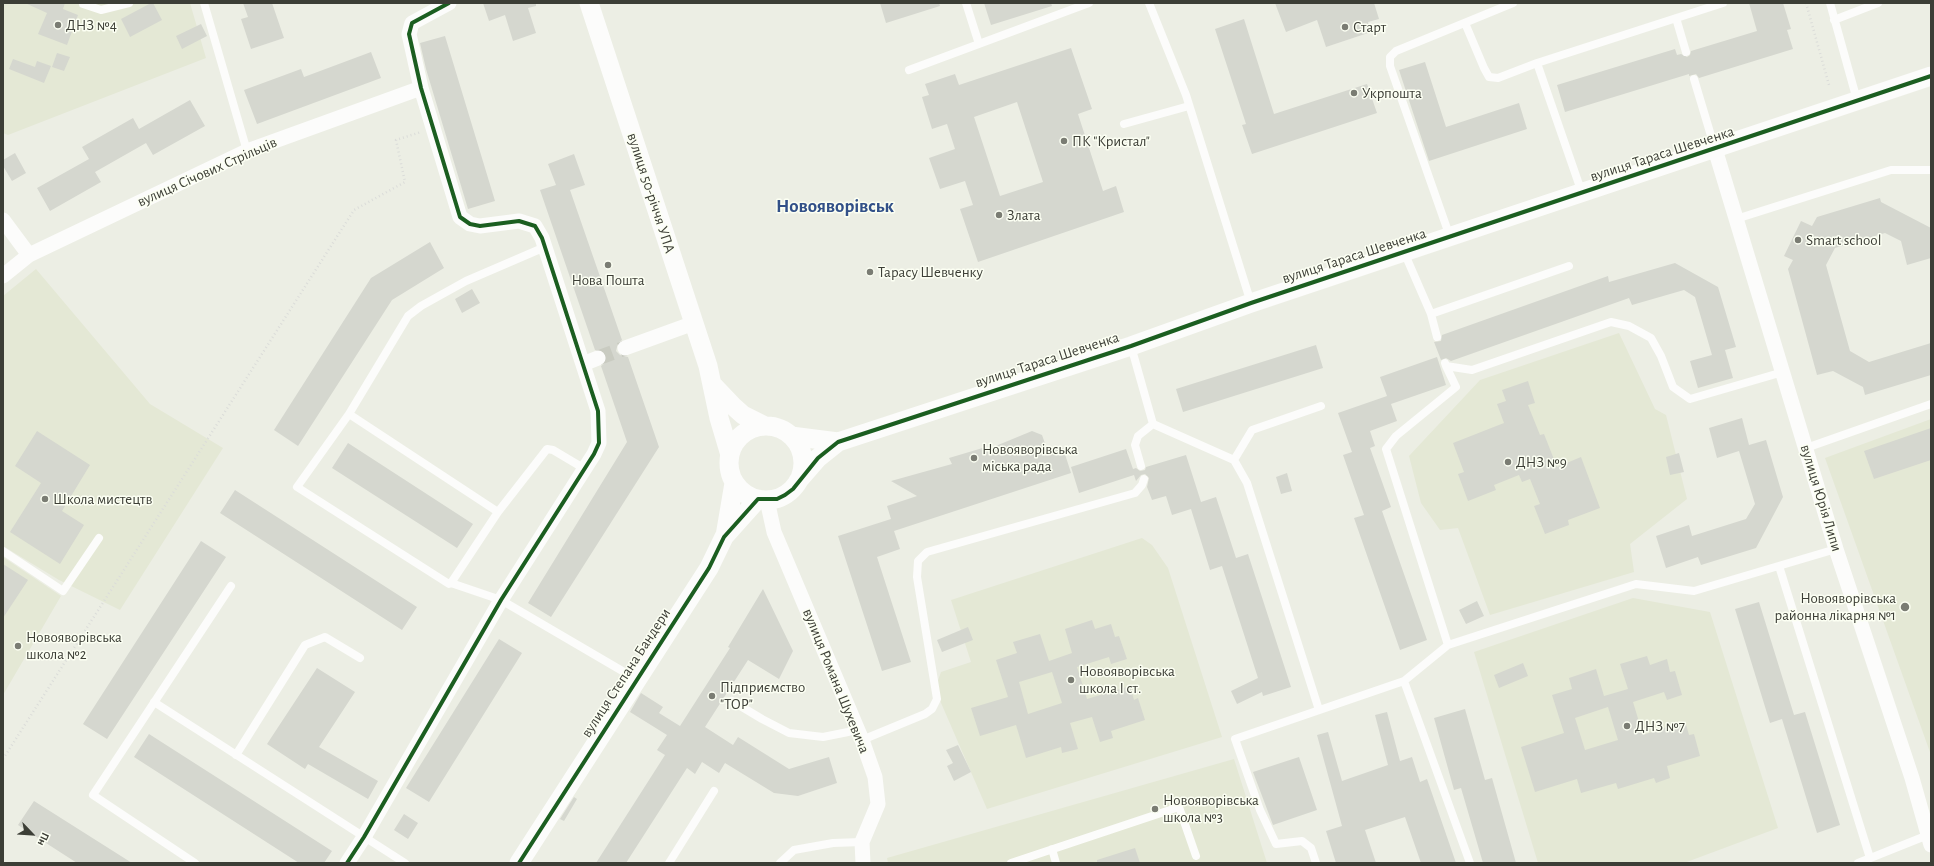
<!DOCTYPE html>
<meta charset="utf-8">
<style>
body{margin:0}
#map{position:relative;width:1934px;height:866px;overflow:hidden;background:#eceee4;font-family:"Alegreya Sans",sans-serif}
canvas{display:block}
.frame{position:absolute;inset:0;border:4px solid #3c3e36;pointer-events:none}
.north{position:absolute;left:12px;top:814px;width:40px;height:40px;-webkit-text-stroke:3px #fcfff3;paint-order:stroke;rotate:115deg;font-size:11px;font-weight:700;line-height:16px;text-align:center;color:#3c3e36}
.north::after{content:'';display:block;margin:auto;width:14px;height:18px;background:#3c3e36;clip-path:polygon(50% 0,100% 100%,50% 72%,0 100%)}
</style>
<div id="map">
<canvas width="1934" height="866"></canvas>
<div class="frame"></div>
<div class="north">Пн</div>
</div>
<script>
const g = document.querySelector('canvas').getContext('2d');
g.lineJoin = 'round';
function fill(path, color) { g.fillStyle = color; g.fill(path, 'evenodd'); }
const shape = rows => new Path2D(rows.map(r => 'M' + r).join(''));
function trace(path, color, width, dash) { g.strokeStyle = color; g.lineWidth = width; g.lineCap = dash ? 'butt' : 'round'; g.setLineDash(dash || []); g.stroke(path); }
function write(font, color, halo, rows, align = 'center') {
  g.font = font + ' "Alegreya Sans",sans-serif'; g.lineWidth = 3; g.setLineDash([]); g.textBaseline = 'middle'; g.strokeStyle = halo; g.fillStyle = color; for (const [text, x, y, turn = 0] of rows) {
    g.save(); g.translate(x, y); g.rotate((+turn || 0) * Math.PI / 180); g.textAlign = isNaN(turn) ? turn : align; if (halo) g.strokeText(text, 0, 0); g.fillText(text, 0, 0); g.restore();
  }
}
const built = shape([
 [3,3,190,3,206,58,8,135,3,133],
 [36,269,150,404,223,448,120,610,59,580,3,546,3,296],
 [1619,333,1655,409,1666,415,1687,499,1630,544,1634,572,1490,615,1458,528,1440,530,1421,503,1409,456,1480,380],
 [1931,419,1931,755,1825,458],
 [1142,538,1152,545,1168,568,1222,737,987,809,935,689,941,672,971,662,951,600],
 [3,557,61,596,3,695],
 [1633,598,1710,612,1778,828,1684,863,1538,863,1474,652],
 [1234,759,1267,863,888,863,887,858]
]);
const building = shape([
 [25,3,65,3,63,9,78,15,67,45,38,34,47,13],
 [151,3,153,3,162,20,130,37,121,19],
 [243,3,272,3,284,38,251,49,241,19,248,17],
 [483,3,536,3,536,6,528,8,536,33,513,41,505,15,489,21],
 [880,3,939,3,940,6,886,23],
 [984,3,1051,3,1052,6,991,25],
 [1275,3,1374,3,1379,19,1368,22,1371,32,1326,47,1317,20,1286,32],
 [1749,3,1783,3,1791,29,1787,30,1793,49,1699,78,1696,74,1689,76,1689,74,1565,112,1557,85,1675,49,1677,55,1681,54,1687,57,1690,55,1691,51,1757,31],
 [1244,19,1274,114,1367,84,1377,113,1252,154,1242,125,1246,124,1215,29],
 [201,24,207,36,182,49,176,36],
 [445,36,495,201,468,209,426,69,420,43],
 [1071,48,1092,109,1078,114,1103,191,1116,186,1124,212,978,262,960,209,973,205,965,181,940,189,929,158,955,149,947,124,932,129,922,97,929,95,925,84,955,74,959,85],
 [1017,102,1043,182,1000,196,974,117],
 [371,52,381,78,257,124,244,90,301,69,304,77],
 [57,53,70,57,64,71,52,67],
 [13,59,35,67,37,61,51,66,44,83,9,69],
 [1425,62,1446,127,1519,103,1527,129,1429,161,1399,70],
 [190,100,205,126,153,155,146,143,95,172,101,182,50,211,37,188,89,159,82,147,133,118,139,129],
 [15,153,26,173,12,181,3,166,3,160],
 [574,154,585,185,570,190,622,340,618,343,616,351,620,355,628,357,659,447,551,617,528,603,627,442,601,366,605,363,606,355,603,351,595,350,540,190,556,185,548,164],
 [1880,198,1881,202,1931,228,1931,258,1907,265,1901,241,1885,233,1835,248,1826,265,1850,351,1869,362,1931,343,1931,375,1865,395,1863,387,1833,371,1817,375,1788,269,1793,260,1784,256,1801,221,1812,226,1817,217],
 [430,242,444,268,392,300,298,446,274,430,371,278],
 [1675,263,1718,287,1736,347,1725,350,1733,378,1698,388,1690,361,1712,355,1695,297,1684,290,1632,305,1629,298,1451,361,1446,358,1441,360,1434,342,1441,341,1442,335,1608,276,1609,282],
 [472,289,480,303,462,313,455,299],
 [1316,345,1323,368,1183,412,1176,389],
 [1437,357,1446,385,1391,404,1397,421,1370,431,1375,446,1370,448,1391,507,1382,511,1427,640,1400,650,1354,518,1364,515,1343,455,1352,452,1338,413,1387,396,1380,377],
 [1528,381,1535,403,1528,405,1540,435,1544,434,1557,467,1581,457,1600,508,1568,520,1569,525,1545,534,1534,506,1540,504,1530,479,1522,482,1519,475,1494,485,1496,490,1468,501,1458,474,1464,472,1453,443,1504,423,1497,404,1506,401,1502,390],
 [1742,418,1749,445,1766,440,1783,497,1756,548,1701,565,1698,557,1666,568,1656,536,1689,525,1692,536,1746,519,1755,504,1739,451,1717,458,1709,428],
 [1931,428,1931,460,1874,479,1864,451],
 [37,431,90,465,62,511,84,525,60,564,10,532,41,483,15,466],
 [1032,431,1042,435,1048,452,1063,448,1071,473,894,531,900,549,877,557,911,662,882,671,838,536,891,519,887,506,917,496,891,481,952,464,949,458,986,447,986,450],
 [348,443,473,524,457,548,332,468],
 [1126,449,1133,469,1136,468,1140,471,1145,470,1146,467,1186,455,1201,502,1216,497,1236,558,1248,554,1291,687,1263,696,1262,692,1237,704,1231,691,1258,678,1222,566,1210,570,1191,509,1172,515,1166,496,1152,500,1147,487,1149,478,1145,474,1141,475,1136,481,1134,475,1079,493,1071,467],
 [1679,453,1684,472,1670,475,1666,457],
 [1287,473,1292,491,1281,494,1276,477],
 [235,490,417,607,402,630,220,513],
 [201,541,226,557,107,739,83,724],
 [3,564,28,580,3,618],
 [763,589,793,651,779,679,748,660,705,727,733,745,738,737,789,769,829,757,837,783,798,796,774,793,725,763,719,773,702,762,695,774,687,768,626,863,596,863,665,755,657,750,667,735,630,712,641,693,663,707,659,713,680,726,730,648,728,647],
 [1477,601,1484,616,1466,624,1459,610],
 [1759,602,1794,715,1805,712,1840,825,1817,833,1782,719,1770,723,1735,609],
 [1092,620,1095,629,1111,624,1115,637,1119,636,1127,659,1111,664,1109,657,1077,667,1087,699,1130,686,1134,700,1138,698,1145,720,1111,731,1113,738,1100,742,1092,717,1070,723,1078,749,1062,753,1061,747,1026,758,1016,725,980,736,971,708,1008,697,996,660,1017,653,1013,642,1040,634,1049,661,1072,653,1065,629],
 [1052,672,1062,703,1028,714,1019,682],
 [968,627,973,640,942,652,937,640],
 [499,639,522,653,429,802,406,788],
 [1647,656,1650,665,1667,659,1670,672,1675,671,1682,695,1667,700,1664,692,1633,702,1643,735,1685,721,1689,735,1694,734,1700,756,1667,766,1670,778,1656,783,1654,778,1618,789,1616,783,1581,793,1577,779,1535,792,1521,747,1564,733,1552,695,1572,689,1569,678,1596,669,1604,696,1628,689,1620,664],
 [1608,707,1618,740,1585,750,1575,718],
 [1523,663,1528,676,1499,688,1494,675],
 [317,668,355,692,319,747,378,781,368,799,308,764,305,769,267,744],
 [1465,709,1485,780,1492,778,1516,863,1483,863,1461,788,1454,790,1434,718],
 [1387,712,1400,761,1412,757,1420,782,1427,779,1456,863,1421,863,1405,817,1365,830,1376,863,1336,863,1326,831,1342,826,1317,735,1328,732,1342,781,1388,765,1375,715],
 [149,734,332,851,324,863,299,863,134,757],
 [958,745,971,772,954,781,947,766,953,763,946,750],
 [1299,757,1317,810,1273,825,1253,772],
 [574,797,577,799,564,821,560,819],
 [34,801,132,863,77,863,18,825],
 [404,814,418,823,408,839,394,830],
 [1135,848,1140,863,1097,863,1097,860]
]);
const minorTunnel = shape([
 [598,358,625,348]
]);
const path = shape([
 [1806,3,1829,85],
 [3,759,354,210,405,182,396,140,421,132]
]);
const service = shape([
 [204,3,247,151],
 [966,3,979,44],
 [1149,3,1186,95,1251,303],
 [1830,3,1857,100],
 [83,4,101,10,129,3],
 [1676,18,1686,52],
 [1834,20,1878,3],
 [1465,23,1484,68,1489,77,1498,78,1537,63,1723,3],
 [1537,63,1582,193],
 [909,70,1089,3],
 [1694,79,1715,149],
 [1124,124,1189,106],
 [1736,219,1891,170,1931,170],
 [1450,237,1390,66,1390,57,1396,51,1513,3],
 [545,247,466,281,421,306,408,316,349,414,498,512,547,449,553,450,585,469],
 [1404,252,1431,314,1437,337],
 [1431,314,1569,266],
 [1131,346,1153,424,1234,460,1247,483,1319,710],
 [1445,363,1446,366,1472,370,1611,322,1629,326,1651,338,1661,356,1673,387,1690,399,1783,372],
 [1446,366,1456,387,1396,436,1386,449,1448,645],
 [349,414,297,487,449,584,451,583],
 [1806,448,1931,404],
 [1234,460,1252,430,1321,406],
 [1141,466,1135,445,1138,436,1153,424],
 [498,512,451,583,501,600,636,679],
 [3,551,63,591,99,538],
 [1779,566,1870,858],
 [1404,681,1470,863],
 [732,701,762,719,789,733,823,737,848,732,857,728],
 [154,702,405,863],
 [862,740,925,714,932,709,937,699,917,577,918,561,927,552,1135,493,1142,485,1144,479],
 [236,755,305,645,325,637,360,658],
 [1052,849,1056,863],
 [195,863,93,795,231,586],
 [669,863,714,791],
 [780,863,794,850,833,843,862,842],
 [1011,863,1179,807,1196,856],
 [1316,863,1311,848,1302,841,1276,844,1260,810,1235,739,1404,681,1448,645,1636,584,1694,591,1836,549],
 [1858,863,1928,835]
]);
const minor = shape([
 [1715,149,1836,549,1912,778,1931,845],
 [3,220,29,255],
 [3,276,29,255,247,151,421,88],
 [625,348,694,323],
 [583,364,598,358],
 [767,500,774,532,862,740,875,777,878,804,862,842,863,863],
 [347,863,364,837,501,600,594,454,599,443,598,411,542,238,535,226,519,221,480,226,470,224,460,217,421,88,409,34,412,23,449,3]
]);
const tertiary = shape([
 [589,3,708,366,719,418,730,455],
 [712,384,733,406,743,415,765,426],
 '729 463a37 37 0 1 1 74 0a37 37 0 1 1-74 0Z',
 [791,436,838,442],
 [798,481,818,458,838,442,1131,346,1251,303,1931,76],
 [725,536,734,483],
 [519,863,709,568,724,537,758,499]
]);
const cycleway = shape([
 [347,863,364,837,501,600,594,454,599,443,598,411,542,238,535,226,519,221,480,226,470,224,460,217,421,88,409,34,412,23,449,3],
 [519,863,709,568,724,537,758,499,777,499,785,495,793,489,818,458,838,442,1131,346,1251,303,1931,76]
]);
const markers = [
 [58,25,4,"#7a7c73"],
 [1345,27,4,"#7a7c73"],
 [1354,93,4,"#7a7c73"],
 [1064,141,4,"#7a7c73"],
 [999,215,4,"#7a7c73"],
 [1798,240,4,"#7a7c73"],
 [608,265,4,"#7a7c73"],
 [870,272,4,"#7a7c73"],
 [974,458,4,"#7a7c73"],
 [1508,462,4,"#7a7c73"],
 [45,499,4,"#7a7c73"],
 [1905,607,5,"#7a7c73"],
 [18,646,4,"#7a7c73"],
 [1071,680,4,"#7a7c73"],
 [712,696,4,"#7a7c73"],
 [1627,726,4,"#7a7c73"],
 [1155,809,4,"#7a7c73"]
];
const poiNames = [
 ["ДНЗ №4",66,25],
 ["Старт",1353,27],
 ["Укрпошта",1362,93],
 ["ПК \"Кристал\"",1072,141],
 ["Злата",1007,215],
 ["Smart school",1806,240],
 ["Тарасу Шевченку",878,272],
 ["Нова Пошта",608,280,"center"],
 ["Новояворівська",982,449],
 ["міська рада",982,466],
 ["ДНЗ №9",1516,462],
 ["Школа мистецтв",53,499],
 ["Новояворівська",1896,598,"right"],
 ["районна лікарня №1",1896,615,"right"],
 ["Новояворівська",26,637],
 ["школа №2",26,654],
 ["Новояворівська",1079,671],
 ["школа І ст.",1079,688],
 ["Підприємство",720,687],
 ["\"ТОР\"",720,704],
 ["ДНЗ №7",1635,726],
 ["Новояворівська",1163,800],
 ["школа №3",1163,817]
];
const streetNames = [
 ["вулиця Тараса Шевченка",1662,154,-18],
 ["вулиця Січових Стрільців",207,172,-24],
 ["вулиця 50-річчя УПА",651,193,72],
 ["вулиця Тараса Шевченка",1354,256,-18],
 ["вулиця Тараса Шевченка",1047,360,-18],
 ["вулиця Юрія Липи",1821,498,73],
 ["вулиця Степана Бандери",626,673,-57],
 ["вулиця Романа Шухевича",836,681,68]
];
const districtNames = [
 ["Новояворівськ",835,206]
];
fill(built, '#e4e8d5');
fill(building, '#d5d7cf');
trace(minorTunnel, '#c9cbc1', 15, [15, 8]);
trace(path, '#dbdcd9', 2.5, [1, 3]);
trace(service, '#fcfcfb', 8);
trace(minor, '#fcfcfb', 15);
trace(tertiary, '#fcfcfb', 19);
trace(cycleway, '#1b5e20', 4);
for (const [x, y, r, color] of markers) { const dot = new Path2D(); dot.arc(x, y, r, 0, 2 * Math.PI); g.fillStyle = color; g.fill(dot); trace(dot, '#fcfff3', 1.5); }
write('15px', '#3c3e36', '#fcfff3', poiNames, 'left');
write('15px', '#3c3e36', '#fcfff3', streetNames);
write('bold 19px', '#325088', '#fcfff3', districtNames);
</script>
